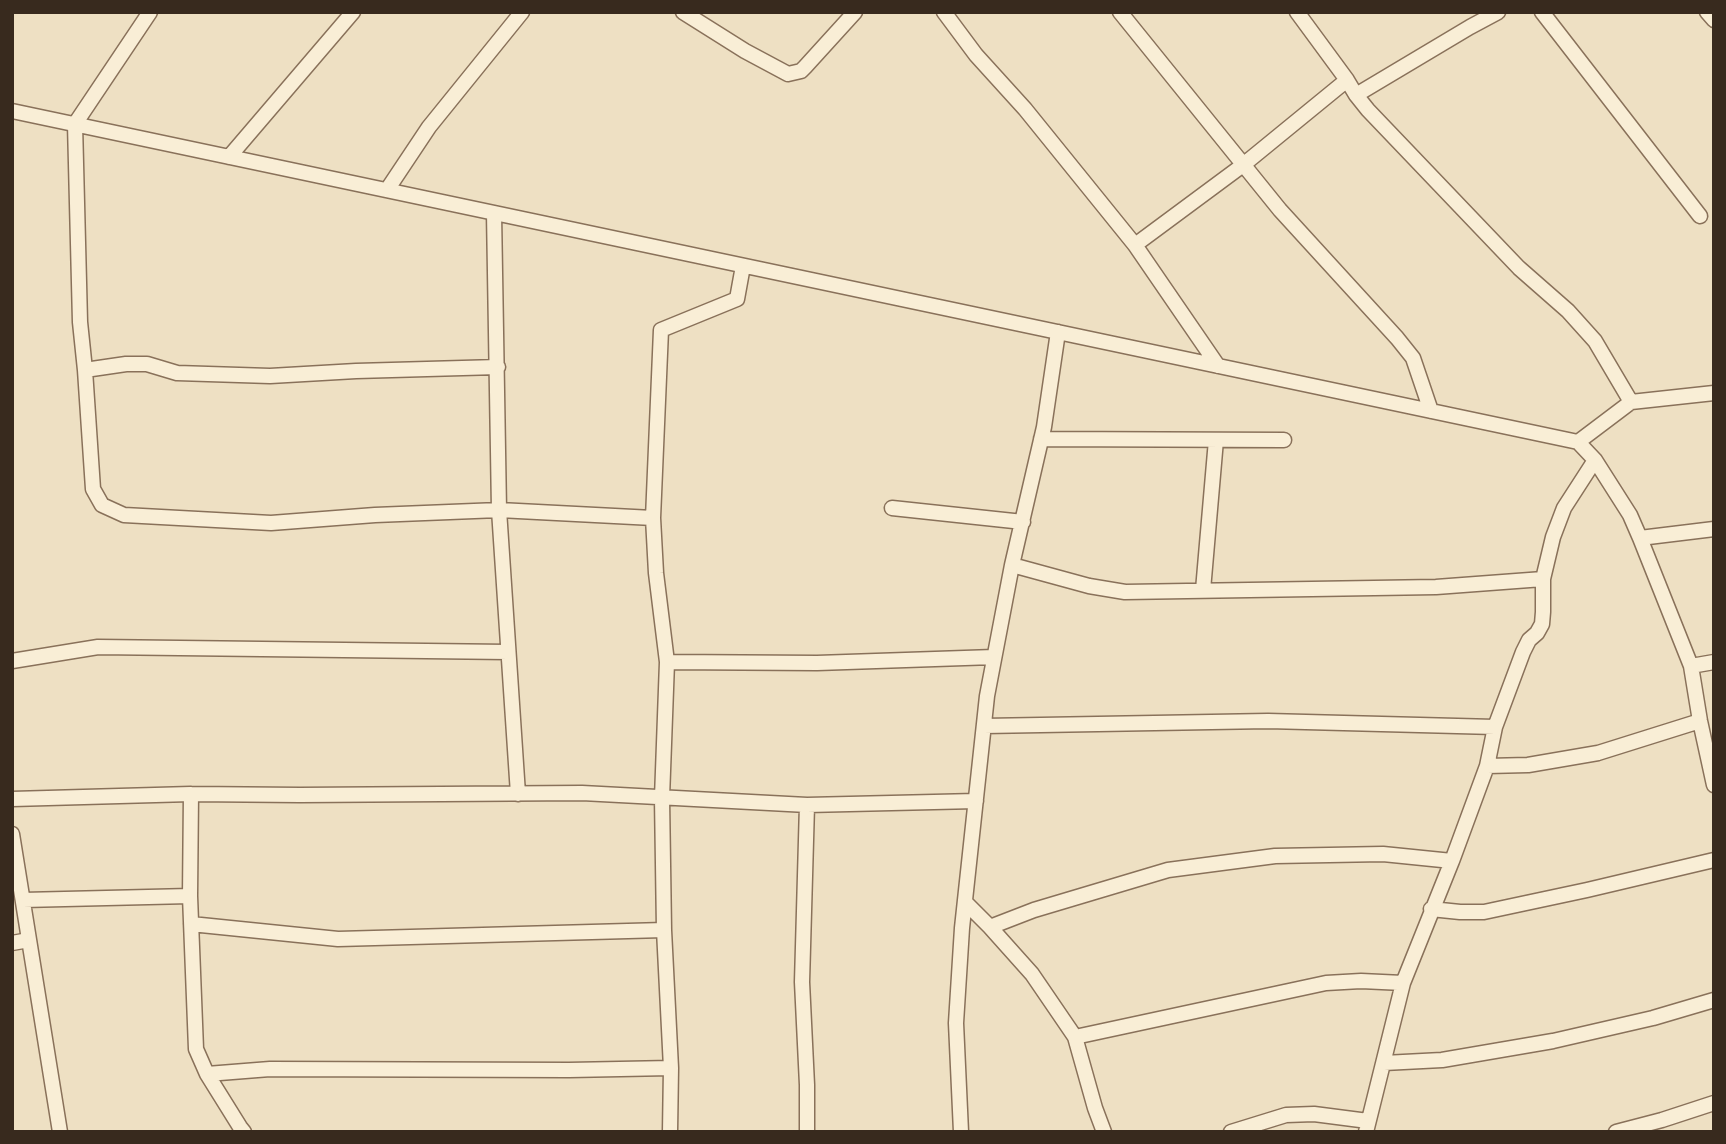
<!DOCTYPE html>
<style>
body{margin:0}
#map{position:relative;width:1726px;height:1144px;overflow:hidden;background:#eee0c3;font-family:Bitter,serif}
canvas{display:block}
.frame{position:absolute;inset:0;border:14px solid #382a1e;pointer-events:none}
</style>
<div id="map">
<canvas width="1726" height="1144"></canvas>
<div class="frame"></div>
</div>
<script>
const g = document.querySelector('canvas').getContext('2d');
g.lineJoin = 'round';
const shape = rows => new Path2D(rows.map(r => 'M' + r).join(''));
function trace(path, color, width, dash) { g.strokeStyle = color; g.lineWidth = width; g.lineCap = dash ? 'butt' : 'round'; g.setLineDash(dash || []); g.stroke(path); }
const minor = shape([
 [150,12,75,124,80,322,85,370,93,489,102,505,124,515,271,523,375,515,499,510,653,518],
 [683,12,745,51,788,74,801,71,805,67,855,12],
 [944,12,976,55,1025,109,1135,245,1218,366],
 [1120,12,1280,210,1397,338,1413,358,1431,411],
 [1297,12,1347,80,1356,95,1368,110,1519,268,1568,311,1595,341,1631,402,1578,442],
 [1542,12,1700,216],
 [1707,12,1714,20],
 [1356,95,1470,27,1498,12],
 [12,111,1578,442,1595,460,1630,515,1640,538,1691,666,1700,721,1714,785],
 [229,157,353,12],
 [387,190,429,127,522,12],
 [494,213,499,510,518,794],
 [1135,245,1243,165,1347,80],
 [85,370,126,364,147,364,177,373,270,376,356,371,498,367],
 [1631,402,1714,393],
 [1041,439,1284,440],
 [892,508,1023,522],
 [1640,538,1714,529],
 [1012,565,1089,586,1125,592,1436,587,1543,579],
 [1203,590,1216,440],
 [12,661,98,647,508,652],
 [667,662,817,663,994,657],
 [1691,666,1714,662],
 [984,726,1268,721,1495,727],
 [1487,766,1528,765,1598,753,1700,721],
 [191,794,190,896,196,1049,207,1074,240,1127,244,1132],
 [12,799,191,794,300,795,582,793,807,805,976,801],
 [807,805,802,982,807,1085,807,1132],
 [12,834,60,1132],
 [23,900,190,896],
 [965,902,990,927,1032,974,1075,1037,1095,1108,1104,1132],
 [1431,909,1460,912,1484,912,1587,890,1714,860],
 [191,924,338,939,664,930],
 [990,927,1034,910,1168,870,1275,856,1383,854,1452,861],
 [12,943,29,940],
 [1075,1037,1326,983,1361,981,1403,983],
 [1384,1063,1442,1060,1553,1041,1653,1018,1714,1000],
 [207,1074,270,1069,569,1070,671,1068],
 [670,1132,671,1068,664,930,662,798,667,662,656,573,653,518,661,330,737,299,743,266],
 [961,1132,956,1023,962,928,987,696,1012,565,1044,427,1058,332],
 [1231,1132,1286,1115,1314,1114,1368,1121],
 [1366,1132,1403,983,1452,861,1487,766,1495,727,1523,652,1529,640,1537,633,1542,624,1543,612,1543,579,1553,537,1564,508,1595,460],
 [1616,1132,1662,1120,1714,1103]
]);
trace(minor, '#89715a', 17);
trace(minor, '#f9eed6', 14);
</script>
